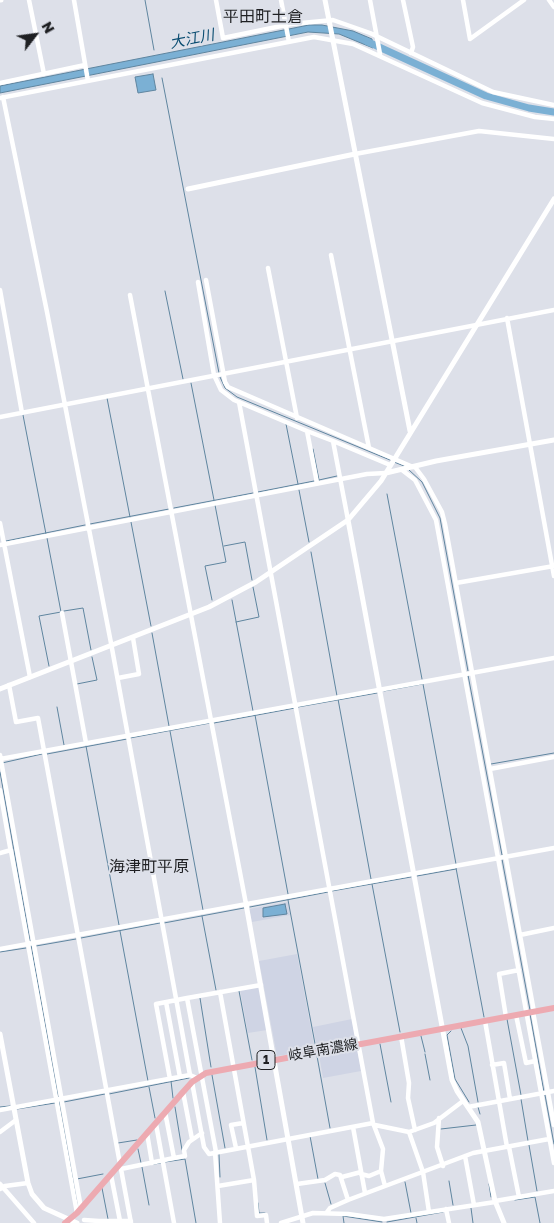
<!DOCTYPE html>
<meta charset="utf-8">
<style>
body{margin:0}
#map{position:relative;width:554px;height:1223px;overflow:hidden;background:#dde0e9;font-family:"Golos Text",sans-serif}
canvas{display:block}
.north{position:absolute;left:10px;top:10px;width:50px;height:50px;-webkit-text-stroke:4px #dde0e9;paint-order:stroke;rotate:60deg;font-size:14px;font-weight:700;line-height:20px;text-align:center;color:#1f2023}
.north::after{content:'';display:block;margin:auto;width:18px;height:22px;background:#1f2023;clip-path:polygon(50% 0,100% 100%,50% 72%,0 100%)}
</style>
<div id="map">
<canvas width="554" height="1223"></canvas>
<div class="north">N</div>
</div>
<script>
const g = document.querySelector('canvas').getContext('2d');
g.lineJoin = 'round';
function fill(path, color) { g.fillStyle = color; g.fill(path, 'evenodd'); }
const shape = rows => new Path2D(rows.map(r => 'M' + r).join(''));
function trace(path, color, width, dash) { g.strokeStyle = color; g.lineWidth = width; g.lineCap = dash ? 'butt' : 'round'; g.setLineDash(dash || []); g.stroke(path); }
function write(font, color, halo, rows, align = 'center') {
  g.font = font + ' "Golos Text","Noto Sans JP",sans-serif'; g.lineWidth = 4; g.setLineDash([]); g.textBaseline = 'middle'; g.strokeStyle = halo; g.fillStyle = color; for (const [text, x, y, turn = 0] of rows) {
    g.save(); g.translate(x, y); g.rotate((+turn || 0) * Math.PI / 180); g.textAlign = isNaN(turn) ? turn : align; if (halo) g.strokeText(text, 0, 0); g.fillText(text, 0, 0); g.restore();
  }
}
const built = shape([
 [288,902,290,915,252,922,249,909],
 [297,954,315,1050,277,1056,259,961],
 [259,987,267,1030,248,1033,240,990],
 [352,1019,356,1042,317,1049,313,1027],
 [357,1048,361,1071,323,1078,319,1055]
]);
const water = shape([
 [309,25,322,25,353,31,372,39,373,48,339,34,308,32,0,93,0,86,309,25],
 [153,74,156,90,138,93,135,77,153,74],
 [285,904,287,914,263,917,263,908,285,904]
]);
const stream = shape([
 [145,0,154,50],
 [162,78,219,373],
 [165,291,183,379],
 [220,377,225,388,237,397,390,460],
 [191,383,214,500],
 [107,398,130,517],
 [23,415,46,534],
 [286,424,298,484],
 [313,449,319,480],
 [394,462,404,466],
 [409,470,422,482,440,518,468,671],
 [319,480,337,476],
 [299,490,309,542],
 [258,492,314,481],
 [387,494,422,679],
 [174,508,253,493],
 [131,522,151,626],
 [90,524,169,509],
 [47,538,61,612,39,616,49,666],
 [6,541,85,525],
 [224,546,245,542,252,580],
 [311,552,337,696],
 [212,600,205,566,226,562,215,505],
 [232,600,253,711],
 [64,611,83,608,91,650],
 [236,622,259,617,253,587],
 [152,633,169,726],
 [468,675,502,855],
 [77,684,97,680,92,657],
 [423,684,456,864],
 [384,691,422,684],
 [338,699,371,879],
 [57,707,64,745],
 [298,707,377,693],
 [255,715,288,894],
 [214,723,295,708],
 [170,731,203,910],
 [130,738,210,723],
 [86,746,119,925],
 [47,754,127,739],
 [2,763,42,754],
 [491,764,554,753],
 [0,772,30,941],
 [502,859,530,1010],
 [456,868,484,1017],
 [417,876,456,869],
 [372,884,400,1032],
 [332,891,411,877],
 [288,900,316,1049],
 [250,907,328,892],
 [202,916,216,990],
 [164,923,244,908],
 [120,931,148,1081],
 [81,938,160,923],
 [31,945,77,1203],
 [36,946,76,939],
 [0,952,26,948],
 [239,991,252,1060],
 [200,998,211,1067],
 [530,1014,544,1092],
 [507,1019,521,1095],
 [461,1028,468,1046,478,1102],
 [451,1031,447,1035,455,1079,469,1102],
 [421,1036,425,1052],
 [380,1044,391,1102],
 [425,1054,430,1080],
 [317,1056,330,1128],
 [255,1067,267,1140],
 [212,1075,225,1148],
 [171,1081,173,1098],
 [149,1087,155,1118],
 [109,1094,189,1078],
 [545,1095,554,1144],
 [521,1099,528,1141],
 [64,1102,105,1094],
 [0,1107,10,1106],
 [175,1107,182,1150],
 [478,1107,480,1114],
 [17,1109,55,1103],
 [441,1129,476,1125],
 [310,1136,318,1179],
 [118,1143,137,1140],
 [529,1145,537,1191],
 [138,1149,141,1163],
 [219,1154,220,1177],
 [165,1162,185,1159,196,1223],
 [154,1164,161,1163],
 [142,1167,149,1205],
 [77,1179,103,1174],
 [449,1181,453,1205],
 [405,1182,411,1213],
 [325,1183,331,1204],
 [489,1184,491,1197],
 [102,1188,108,1219],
 [515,1200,535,1197,540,1223],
 [258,1203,259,1213,265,1213],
 [471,1208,473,1223],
 [416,1218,417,1223],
 [387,1222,443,1212],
 [344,1223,343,1216,382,1222]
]);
const river = shape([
 [366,41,486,96,529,108,554,112]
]);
const minor = shape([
 [29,0,44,74],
 [74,0,88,81],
 [216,0,223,38,291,24,333,20,370,33,493,92,554,105],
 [281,0,289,42],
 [370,0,380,54],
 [403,0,413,47,411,53],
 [463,0,470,39,524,0],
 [549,0,554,7],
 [0,83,85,65],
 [3,97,47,312,111,643,190,1075],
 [0,98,314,37,353,44,482,103,535,117,554,119],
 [355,154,479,131,554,139],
 [331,255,369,448,413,467],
 [268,268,297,418],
 [206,280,225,382,228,387,369,448],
 [198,282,214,375,221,390,234,400,307,431],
 [0,290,22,413],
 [130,295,246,904],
 [507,318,554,576],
 [239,402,373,1123,383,1149,381,1171,385,1186],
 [0,417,554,310],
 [333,441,390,465],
 [415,467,424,479,442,512,445,524,534,1012],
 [402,470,415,480,436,520,554,1163],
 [317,483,307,431,333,441,348,520],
 [0,523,30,677],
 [0,545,367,474,386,473],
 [456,583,554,566],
 [62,613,86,743],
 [118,678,139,674,133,638],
 [9,685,16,722,38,718,120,1164],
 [0,755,81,1208],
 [0,759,554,658],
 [490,769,554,757],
 [0,790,10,847],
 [11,851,77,1213],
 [0,853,11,850],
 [520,935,554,928],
 [0,949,554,848],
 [187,998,261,985],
 [166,1002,180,1077],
 [533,1012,554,1125],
 [516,1015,526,1063,535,1061],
 [506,1017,499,974,519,970],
 [485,1021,507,1147],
 [401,1036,409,1083,408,1098,415,1130],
 [492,1065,504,1063,510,1099],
 [170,1079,156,1004,187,998,216,1152],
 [192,1082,204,1147,209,1154,373,1123],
 [183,1092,192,1139],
 [468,1107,554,1091],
 [0,1110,190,1075,197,1078],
 [439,1118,437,1147,443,1166],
 [156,1124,174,1223],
 [375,1125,409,1132,434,1123,463,1101],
 [353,1127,365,1193],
 [0,1132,16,1120],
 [409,1132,423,1172,429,1212],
 [147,1133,152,1163],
 [509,1147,519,1197],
 [236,1148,231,1125,243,1123],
 [215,1152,220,1223],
 [465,1156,474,1205],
 [174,1158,185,1156,184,1150,189,1142,202,1133],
 [118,1166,121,1169,174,1158,165,1112],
 [121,1169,131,1223],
 [361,1174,369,1176,381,1171],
 [111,1175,120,1221],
 [342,1177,361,1172],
 [254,1180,257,1216,266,1215,267,1223],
 [0,1184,34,1223],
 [297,1184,325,1180,335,1174,340,1175,348,1200],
 [218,1186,254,1180,220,992],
 [0,1189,5,1186,28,1183],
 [495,1201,554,1191],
 [446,1209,449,1223],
 [327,1212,330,1208,348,1200,473,1153,549,1139],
 [84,1220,99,1221],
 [98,1223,99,1221,131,1221],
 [281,1223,313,1213,348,1214,384,1219,495,1202]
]);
const tertiary = shape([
 [0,0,1,0],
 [325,0,410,431],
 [188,189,355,154],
 [386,473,436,461,554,440],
 [348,520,452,1080,457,1091,478,1122,495,1201,504,1223],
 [0,689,209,607,256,582,348,520,381,481,554,199],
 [246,904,303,1223],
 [0,1034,28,1183,32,1194,44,1208,77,1223]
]);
const primary = shape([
 [65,1223,77,1213,183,1092,192,1082,206,1073,554,1008]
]);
const shields = [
 [266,1060,18]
];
const shieldNames = [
 ["1",266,1060]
];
const streetNames = [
 ["岐阜南濃線",323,1050,-10]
];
const waterNames = [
 ["大江川",192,39,-11]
];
const quarterNames = [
 ["平田町土倉",263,17],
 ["海津町平原",149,867]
];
fill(built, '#cfd4e4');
fill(water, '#7bb0d4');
trace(water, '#5f859f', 1);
trace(stream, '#5f859f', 1);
trace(river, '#7bb0d4', 7);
trace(minor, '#fff', 4.5);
trace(tertiary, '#fff', 5);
trace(primary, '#edaab1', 6);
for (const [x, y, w] of shields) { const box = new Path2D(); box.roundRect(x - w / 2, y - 9.5, w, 19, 4); g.fillStyle = '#dde0e9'; g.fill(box); trace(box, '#1f2023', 1); }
write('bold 12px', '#1f2023', null, shieldNames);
write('14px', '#1f2023', '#dde0e9', streetNames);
write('italic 15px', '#0c4e72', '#dde0e9', waterNames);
write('16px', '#1f2023', '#dde0e9', quarterNames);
</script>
